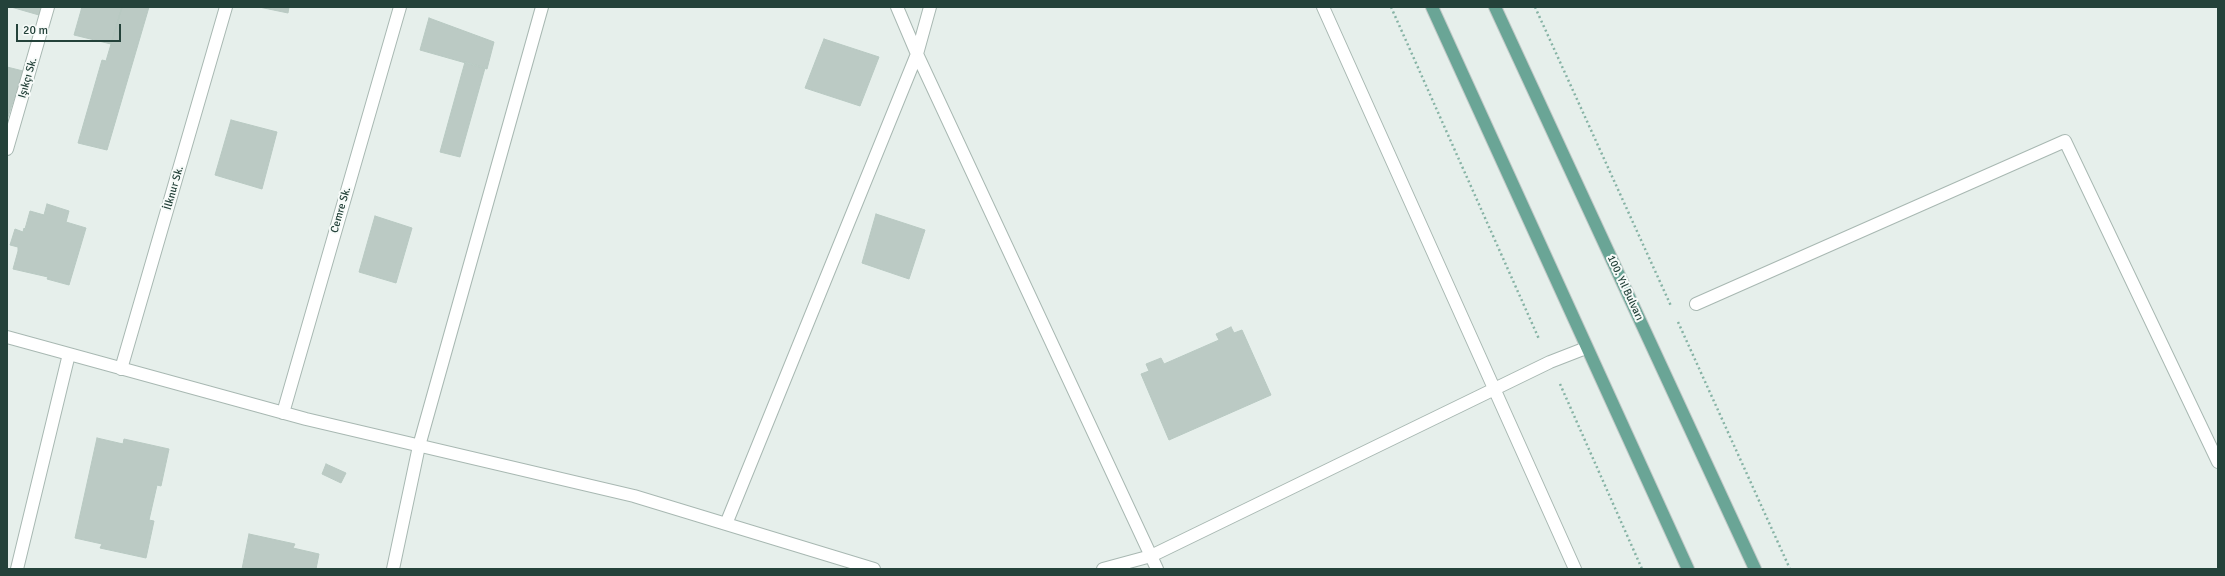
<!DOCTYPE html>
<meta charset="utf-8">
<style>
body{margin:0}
#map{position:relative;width:2225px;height:576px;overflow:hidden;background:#e6efeb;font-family:Signika,sans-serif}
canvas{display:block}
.frame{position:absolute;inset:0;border:8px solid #24423a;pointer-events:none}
.scale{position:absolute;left:16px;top:24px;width:105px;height:18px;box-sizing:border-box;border:2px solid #24423a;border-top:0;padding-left:5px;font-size:12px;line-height:14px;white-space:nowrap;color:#24423a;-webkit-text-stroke:3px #f7fbf9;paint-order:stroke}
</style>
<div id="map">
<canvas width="2225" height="576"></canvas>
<div class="frame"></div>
<div class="scale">20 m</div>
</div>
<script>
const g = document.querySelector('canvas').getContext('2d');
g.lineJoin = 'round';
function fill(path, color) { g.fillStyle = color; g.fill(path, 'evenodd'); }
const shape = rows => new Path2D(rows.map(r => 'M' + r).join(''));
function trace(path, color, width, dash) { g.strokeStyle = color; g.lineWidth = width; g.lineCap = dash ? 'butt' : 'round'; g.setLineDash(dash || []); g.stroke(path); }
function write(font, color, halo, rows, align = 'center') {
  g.font = font + ' Signika,sans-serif'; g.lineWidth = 4; g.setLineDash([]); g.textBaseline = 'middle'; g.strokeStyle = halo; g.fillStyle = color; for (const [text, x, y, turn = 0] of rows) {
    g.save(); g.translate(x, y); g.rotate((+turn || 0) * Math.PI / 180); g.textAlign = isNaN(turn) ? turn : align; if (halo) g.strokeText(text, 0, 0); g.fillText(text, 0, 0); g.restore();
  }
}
const building = shape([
 [11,7,42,7,39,15,11,7],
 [82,7,122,7,111,44,74,35,82,7],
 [122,7,149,7,107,150,78,143,102,60,106,61,122,7],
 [259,7,289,7,288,13,259,7],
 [429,18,494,42,487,69,420,50,429,18],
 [824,39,879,57,860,106,805,88,824,39],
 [465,62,485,68,460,157,440,152,465,62],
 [7,67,23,71,7,120,7,67],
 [231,120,277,132,262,189,215,175,231,120],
 [47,204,69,211,66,222,86,228,69,285,47,279,48,277,13,269,18,251,18,247,10,245,15,229,23,232,24,228,25,229,30,211,44,215,47,204],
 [876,214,925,230,909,279,862,263,876,214],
 [375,216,412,228,396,283,359,272,375,216],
 [1231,327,1234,333,1242,330,1271,395,1169,440,1141,374,1149,371,1146,364,1161,358,1164,364,1219,340,1216,334,1231,327],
 [97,438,123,444,124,439,169,449,161,486,157,485,149,520,154,521,146,558,100,548,102,544,75,538,97,438],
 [326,464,346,473,341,483,322,474,326,464],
 [249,534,295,544,293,548,319,554,316,569,242,569,249,534]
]);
const path = shape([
 [1391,7,1539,339],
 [1535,7,1671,306],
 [1678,322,1790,569],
 [1560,384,1642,569]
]);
const minor = shape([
 [897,7,917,54,1157,569],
 [1323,7,1575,569],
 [7,149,48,7],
 [1696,304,2065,141,2218,462],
 [7,337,306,419,634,496,874,569],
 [121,369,226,7],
 [283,413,400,7],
 [726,524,917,54,930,7],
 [17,569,69,354],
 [393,569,419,446,542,7],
 [1103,569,1151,556,1550,362,1586,348]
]);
const major = shape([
 [1432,7,1688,569],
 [1495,7,1755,569]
]);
const streetNames = [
 ["Işıkçı Sk.",28,78,-74],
 ["İlknur Sk.",174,188,-74],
 ["Cemre Sk.",341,210,-74],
 ["100. Yıl Bulvarı",1625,288,65]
];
fill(building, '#bbcac4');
trace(building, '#b8c9c2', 1);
trace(minor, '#a8b8b2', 14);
trace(major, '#c2cac8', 14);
trace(path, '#86b3a5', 2.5, [2, 3]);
trace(minor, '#fff', 12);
trace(major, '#6aa596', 12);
write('11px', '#24423a', '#f7fbf9', streetNames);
</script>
